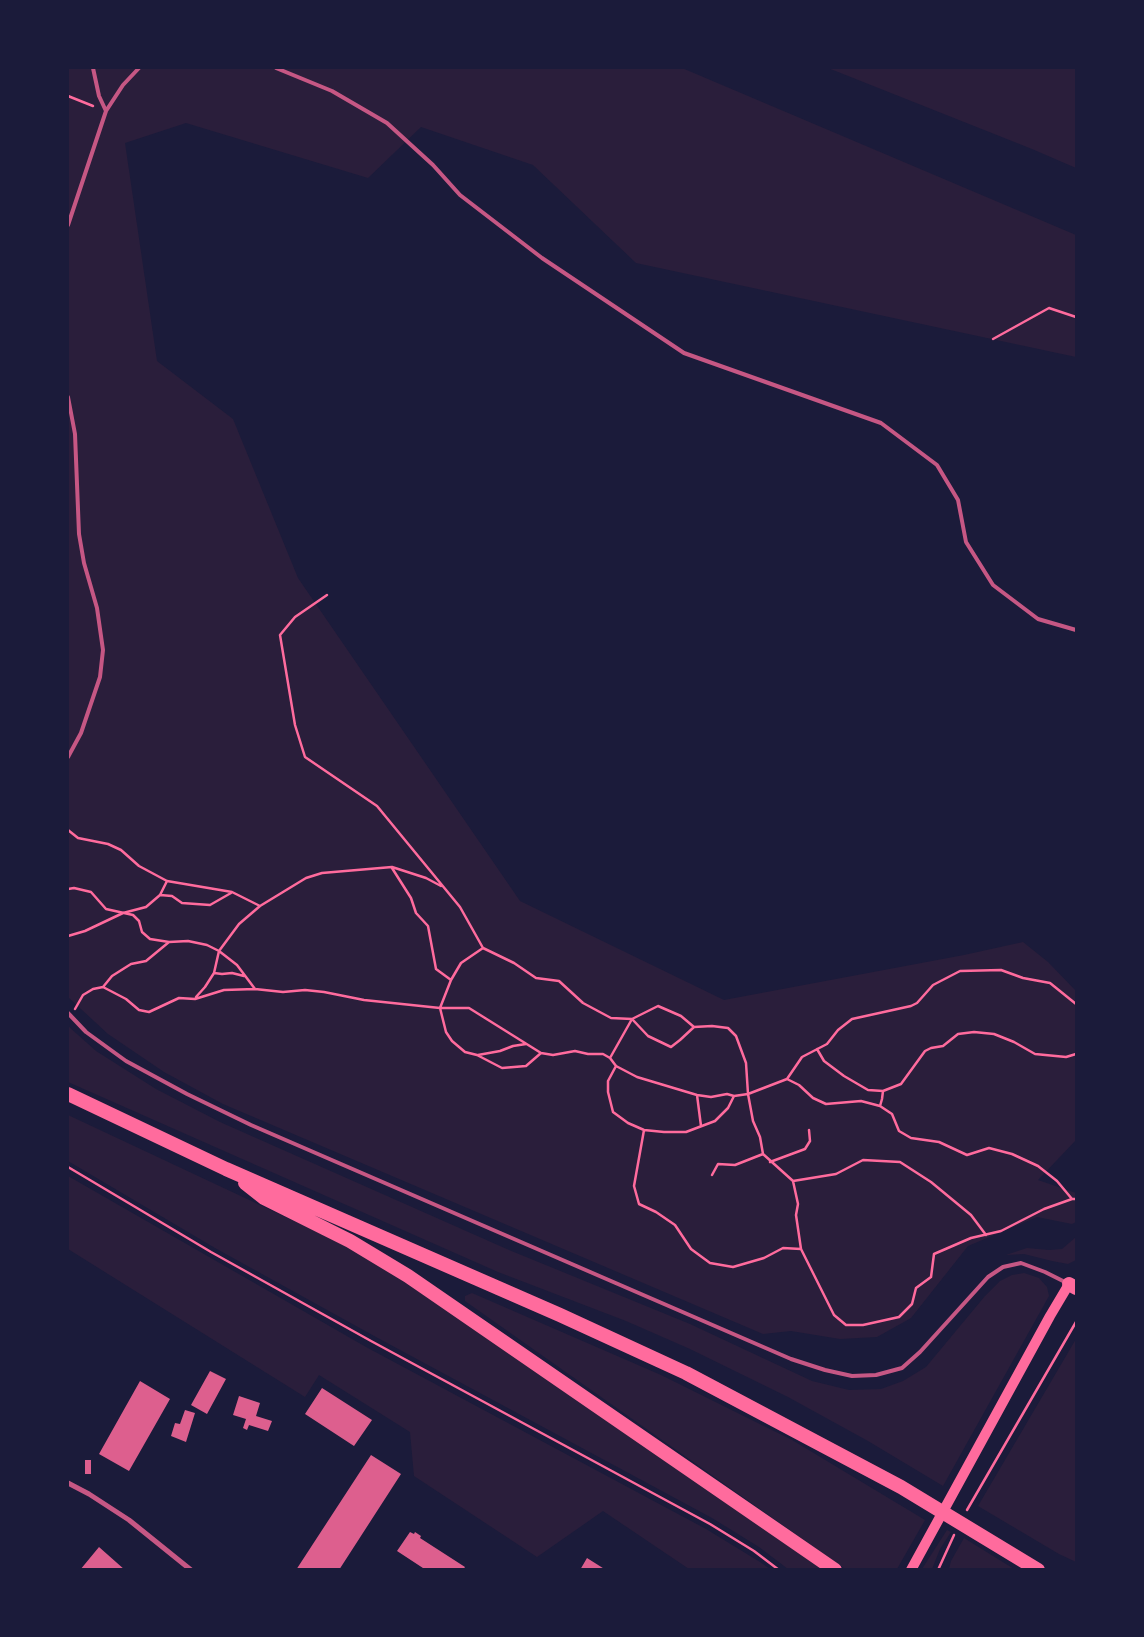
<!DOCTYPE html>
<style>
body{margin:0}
#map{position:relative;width:1144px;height:1637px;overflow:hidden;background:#1b1b3a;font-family:"Exo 2",sans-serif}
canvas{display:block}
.frame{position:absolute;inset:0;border:69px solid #1b1b3a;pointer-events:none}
</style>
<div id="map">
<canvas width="1144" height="1637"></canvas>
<div class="frame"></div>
</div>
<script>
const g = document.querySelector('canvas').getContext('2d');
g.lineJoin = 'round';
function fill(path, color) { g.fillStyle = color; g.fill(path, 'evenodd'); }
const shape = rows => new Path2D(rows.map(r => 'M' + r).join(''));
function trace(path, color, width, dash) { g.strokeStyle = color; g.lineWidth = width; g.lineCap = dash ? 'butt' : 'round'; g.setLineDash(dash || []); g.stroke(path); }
const green = shape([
 [68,68,682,68,1076,235,1076,357,636,263,533,165,421,127,368,178,186,123,125,143,157,361,233,419,298,578,520,901,724,1000,964,955,1023,942,1048,962,1076,991,1076,1140,1038,1180,1076,1193,1076,1222,1072,1224,1037,1217,968,1246,911,1318,877,1337,840,1339,791,1331,763,1334,223,1104,164,1072,108,1034,68,997],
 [828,68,1076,68,1076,168,1032,149],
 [68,1026,96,1051,156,1089,220,1122,509,1250,690,1324,812,1381,849,1390,881,1389,903,1381,926,1367,985,1296,1000,1281,1012,1275,1024,1273,1039,1278,1047,1287,1049,1296,943,1486,868,1441,788,1397,690,1349,626,1321,498,1272,68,1082],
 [68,1115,326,1236,368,1258,397,1275,822,1569,788,1569,759,1547,712,1518,376,1337,215,1248,68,1161],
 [68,1176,366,1347,706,1529,760,1562,770,1569,689,1569,603,1511,537,1557,414,1476,410,1432,319,1375,305,1397,68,1249],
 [1076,1237,1076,1260,1068,1264,1052,1261,1024,1254,1006,1255,1027,1248,1049,1250,1062,1249],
 [472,1293,661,1375,792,1440,925,1520,897,1569,845,1569,465,1301,465,1296],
 [1076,1339,1076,1562,1059,1554,978,1506],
 [947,1530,951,1532,940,1549,932,1569,922,1569],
 [964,1538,1014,1569,949,1569,951,1561]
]);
const building = shape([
 [210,1371,226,1379,207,1414,191,1405],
 [140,1381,170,1399,129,1471,99,1454],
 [322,1388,372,1420,354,1446,305,1414],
 [239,1396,260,1403,256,1416,272,1421,268,1431,249,1425,247,1430,243,1428,246,1419,233,1415],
 [185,1410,195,1413,186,1442,171,1436,175,1423,180,1424],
 [371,1455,401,1474,339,1570,296,1570],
 [85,1460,91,1460,91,1474,85,1474],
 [410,1532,414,1534,415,1532,421,1536,420,1538,465,1567,463,1570,426,1570,397,1551],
 [99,1547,125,1570,80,1570],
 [587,1558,606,1570,580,1570]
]);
const path = shape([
 [68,96,93,106],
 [993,339,1049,308,1076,317],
 [327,595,295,617,280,635,295,725,305,757,377,806,460,907,483,948,514,963,536,978,559,981,583,1003,611,1018,632,1019,658,1006,681,1016,694,1027],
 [68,830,78,838,108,844,121,850,139,866,167,881,232,892,260,906,306,878,322,873,392,867,426,878,441,886],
 [392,868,411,898,416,913,428,926,436,969,451,980],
 [68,889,74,888,91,892,106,909,133,915,139,921,142,932,150,939,169,942,188,941,207,945,219,951,237,965,255,989],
 [160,895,172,896,182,903,210,905,231,893],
 [68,936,85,931,123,913,146,907,160,895,167,881],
 [483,948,461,963,451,980,440,1008,446,1032,452,1041,465,1052,477,1055,502,1068,526,1066,541,1053],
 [214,973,222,974,232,973,244,976],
 [103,987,112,976,131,964,146,961,169,942],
 [196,997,205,987,214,973,219,951,239,924,260,906],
 [75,1009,83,995,93,989,103,987,126,999,139,1010,149,1012,179,998,195,999,224,990,255,989,283,992,305,990,324,992,364,1000,440,1008,469,1008,541,1053,553,1055,575,1051,588,1054,603,1054,610,1058,616,1066,637,1077,697,1095,711,1097,727,1094,734,1096,748,1094,787,1079,802,1057,827,1044,838,1030,852,1019,911,1006,917,1003,933,985,960,971,1001,970,1023,978,1050,983,1076,1004],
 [632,1019,648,1036,671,1047,680,1040,694,1027,712,1026,728,1028,736,1036,746,1063,748,1094,753,1121,760,1137,763,1154,793,1181,798,1204,796,1215,801,1249,834,1315,846,1325,863,1325,899,1317,912,1304,916,1288,931,1277,934,1254,971,1238,1001,1231,1044,1209,1072,1199,1076,1199],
 [817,1049,824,1061,844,1076,868,1090,883,1091,901,1084,925,1051,931,1048,943,1046,958,1034,974,1032,994,1034,1014,1042,1035,1054,1066,1057,1076,1054],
 [478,1055,500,1051,513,1046,526,1044],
 [610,1058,632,1019],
 [616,1066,608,1081,608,1092,613,1112,628,1123,644,1130,664,1132,686,1132,715,1121,728,1108,734,1096],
 [787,1079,799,1085,813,1098,826,1104,861,1101,880,1106,892,1114,899,1131,911,1138,939,1142,967,1155,989,1148,1012,1154,1038,1166,1057,1181,1072,1199],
 [697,1095,701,1126],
 [880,1106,882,1099,883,1091],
 [644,1130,634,1186,639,1204,656,1212,675,1225,691,1249,710,1263,733,1267,764,1258,783,1248,801,1249],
 [770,1162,805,1149,810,1141,809,1130],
 [68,1167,211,1252,371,1341,710,1524,754,1551,779,1570],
 [712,1175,718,1164,735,1165,763,1154],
 [793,1181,836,1174,863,1160,900,1162,931,1182,971,1215,986,1235],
 [967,1510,1076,1322],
 [938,1570,954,1535]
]);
const service = shape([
 [93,68,99,96,106,111],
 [276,68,332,91,387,123,433,165,460,195,542,258,684,353,881,423,937,465,958,500,966,542,993,585,1038,619,1076,630],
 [68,225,106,111,123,85,139,68],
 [68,397,75,434,79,534,84,563,97,608,103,650,100,677,81,733,68,757],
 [68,1013,86,1032,126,1061,187,1094,251,1125,791,1359,825,1370,852,1376,876,1375,902,1368,920,1352,988,1277,1003,1267,1021,1263,1045,1272,1067,1283]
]);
const minor = shape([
 [68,1483,89,1494,129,1520,191,1570]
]);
const secondary = shape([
 [911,1570,1050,1316,1069,1284]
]);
const trunk = shape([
 [68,1094,226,1169,560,1315,686,1373,901,1487,1038,1570],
 [245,1183,264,1198,350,1241,408,1276,835,1570],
 [1069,1284,1076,1288]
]);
fill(green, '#2a1e3b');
fill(building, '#dd5f8e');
trace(path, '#ff6b9d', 2.5);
trace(service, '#c65784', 4);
trace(minor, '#c65784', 5);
trace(secondary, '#ff6b9d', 10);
trace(trunk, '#ff6b9d', 14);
</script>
